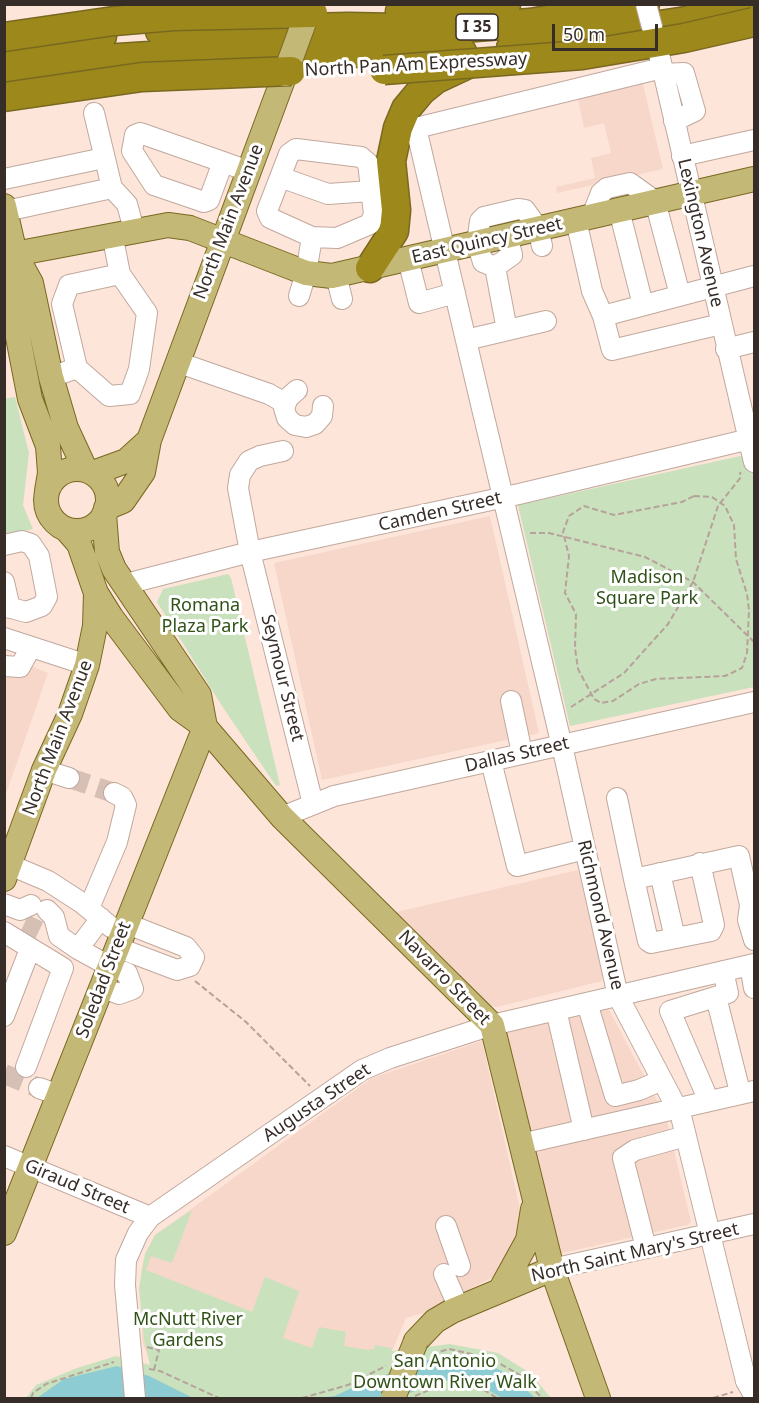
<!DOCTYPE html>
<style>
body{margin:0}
#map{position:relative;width:759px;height:1403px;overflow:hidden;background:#fee5da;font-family:"Noto Sans",sans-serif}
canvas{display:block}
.frame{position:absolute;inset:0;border:6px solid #362c28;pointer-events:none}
.scale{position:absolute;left:552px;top:24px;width:106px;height:27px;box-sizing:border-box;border:3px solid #362c28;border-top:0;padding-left:8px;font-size:18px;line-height:21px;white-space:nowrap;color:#362c28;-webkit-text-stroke:4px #fff;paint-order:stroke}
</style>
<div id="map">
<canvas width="759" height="1403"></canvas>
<div class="frame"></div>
<div class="scale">50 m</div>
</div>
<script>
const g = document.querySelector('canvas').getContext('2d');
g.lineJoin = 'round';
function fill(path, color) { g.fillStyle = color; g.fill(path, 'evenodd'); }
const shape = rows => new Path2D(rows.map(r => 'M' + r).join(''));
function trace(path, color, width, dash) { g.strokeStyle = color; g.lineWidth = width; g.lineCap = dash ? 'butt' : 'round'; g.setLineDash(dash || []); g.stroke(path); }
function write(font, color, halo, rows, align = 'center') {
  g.font = font + ' "Noto Sans",sans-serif'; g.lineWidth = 6; g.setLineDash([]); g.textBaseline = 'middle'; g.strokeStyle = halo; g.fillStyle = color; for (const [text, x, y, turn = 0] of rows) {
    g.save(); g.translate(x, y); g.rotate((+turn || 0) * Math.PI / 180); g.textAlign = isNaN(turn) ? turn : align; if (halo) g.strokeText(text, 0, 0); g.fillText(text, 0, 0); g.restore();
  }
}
const built = shape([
 [642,80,663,169,557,193,556,187,595,178,591,158,611,153,604,123,584,128,577,95],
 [490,516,539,733,322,780,274,563],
 [5,655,48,673,5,797],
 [578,870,603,973,602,981,497,1007,489,1006,392,913],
 [608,1008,666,1117,691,1222,687,1225,558,1254,503,1032],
 [482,1041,523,1222,508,1261,493,1277,424,1313,406,1318,392,1351,151,1365,142,1341,141,1271,145,1254,155,1235,372,1078]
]);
const green = shape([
 [15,397,29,453,23,505,33,529,5,535,4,399],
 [754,453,754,687,570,726,518,505],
 [228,574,231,578,280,785,276,786,224,709,157,602,163,589],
 [192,1210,172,1263,151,1256,146,1270,252,1312,265,1277,299,1291,283,1338,312,1348,319,1327,346,1332,344,1346,368,1350,374,1349,375,1345,391,1348,392,1351,450,1344,498,1353,530,1373,551,1398,26,1398,36,1385,77,1368,116,1356,150,1365,144,1339,139,1288,145,1254,155,1235]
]);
const water = shape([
 [442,1355,455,1355,494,1367,513,1377,535,1398,502,1398,478,1384,448,1380,394,1398,318,1398,335,1396,360,1384],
 [117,1366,149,1376,193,1398,37,1398,64,1379]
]);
const minorTunnel = shape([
 [69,778,114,793],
 [24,924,39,931],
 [4,1074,39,1088]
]);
const path = shape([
 [694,496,712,497,725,506,734,525,736,559,747,594,749,610,747,653,742,668,725,676,656,679,639,684,613,701,601,703,594,699,578,669,575,648,576,614,565,593,569,556,563,532,569,516,584,506,614,515,682,502,694,496],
 [530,533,549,533,645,557,693,582,754,642],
 [571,707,624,673,668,624,693,582,718,506,741,477,740,472],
 [195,981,246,1022,310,1086],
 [147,1347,159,1350,154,1370],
 [432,1354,449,1349,490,1358,520,1375,542,1398],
 [149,1369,160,1371,219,1398],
 [415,1396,446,1383,481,1388,497,1398],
 [31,1398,33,1393,46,1384,114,1362],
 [302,1398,348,1385,386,1366],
 [713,1398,733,1392]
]);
const minor = shape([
 [660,58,754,462],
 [663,74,684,73,695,111,674,121],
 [682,156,754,140],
 [223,162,209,200,204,202,154,185,132,151,135,135,140,133,223,162,248,171],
 [280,177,328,194,371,191],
 [4,179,104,158],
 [112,188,127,204,134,230],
 [619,210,643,305],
 [6,211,112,188,94,113],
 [592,216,601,193,607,188,630,183,655,201,680,295],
 [576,220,592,291,603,316],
 [408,259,419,303,455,293],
 [495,267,512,255,507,235],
 [336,275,342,299],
 [299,296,306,273,312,237,270,218,267,211,289,154,296,149,361,157,368,163,374,214,370,224,337,238,312,237],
 [721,324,612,350,603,316,754,276],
 [507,330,495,267,483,262,477,243,480,221,484,217,518,209,525,210,538,228,542,246],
 [466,340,546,321],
 [726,349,754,342],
 [177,362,269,394,285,403],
 [77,368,109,396,130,394,139,369,147,313,120,274],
 [51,377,77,368,62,304,69,285,120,274,112,234],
 [297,390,288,398,284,408,287,418,295,425,306,427,315,424,322,416,323,406],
 [484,417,416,128,662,68],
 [485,421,565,759,618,996,681,1116,746,1381],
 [283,451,260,456,249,461,240,475,238,488,250,552,313,804],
 [4,545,22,541,31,544,39,556,47,597,42,606,26,612,4,606],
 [4,582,10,608],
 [126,584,250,552,519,494,754,438],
 [4,638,87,665],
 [4,666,20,667,31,647],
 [511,701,522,753],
 [491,761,517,866,585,849],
 [44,770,69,778],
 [617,798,634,879,739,856,750,905,748,920,754,940],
 [282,817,334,796,754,702],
 [10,865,48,881,82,903,111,927,123,931],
 [660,873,675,938],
 [634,879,648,941,651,943,711,931,714,925,700,863],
 [4,904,20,910,31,905],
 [89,908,117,842,126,805,122,797,114,793],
 [47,910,54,917,59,936,78,949],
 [101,918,78,949,109,966,127,973,133,989,119,994,101,987],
 [4,932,63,968,26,1067],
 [116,947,177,970,190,966,194,957,186,947,125,923],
 [750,965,754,988],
 [716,997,738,1084],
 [587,1003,615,1096,639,1090,662,1080],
 [556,1010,584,1130],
 [4,1016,30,949],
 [39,1088,59,1095],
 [705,1092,670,1011,728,993,723,971],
 [521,1144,754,1091],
 [4,1156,150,1217],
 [446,1226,460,1266],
 [646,1248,623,1158,635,1150,686,1136],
 [552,1269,754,1224],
 [444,1274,459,1308],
 [131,1352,125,1285,126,1260,138,1233,150,1217,362,1070,390,1058,492,1025,754,964]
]);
const major = shape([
 [4,206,15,254,31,283,51,377,66,428,85,469],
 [15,254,9,291,30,399,48,446,50,473,47,491],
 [4,256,168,225,190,228,306,273,332,276,754,179],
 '46 500a31 31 0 1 1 62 0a31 31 0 1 1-62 0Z',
 [93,473,126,461,149,440],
 [106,508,123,501,143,472,149,440,285,74],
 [104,514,107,552,114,569,199,695,205,727],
 [66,529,79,544,96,593,111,617,180,709,205,727,282,817,492,1025,552,1269,598,1398],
 [4,879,44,770,70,714,87,665,95,626,96,593],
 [4,1233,205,727],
 [501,1289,528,1240,533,1209],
 [416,1341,435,1321,452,1311,552,1269]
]);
const highway = shape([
 [400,12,506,4],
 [160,31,349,27,448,29,530,23,645,4],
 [511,48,686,21,754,6],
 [4,51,102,36],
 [4,74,103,59,181,54,462,52],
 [370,268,394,231,396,210,391,161,398,128,406,109,421,91,436,79,468,64]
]);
const minorBridge = shape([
 [646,4,660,58],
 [131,1352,135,1398],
 [746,1381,754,1395]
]);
const majorBridge = shape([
 [285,74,307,14],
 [393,1398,416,1341]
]);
const highwayBridge = shape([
 [4,37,114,21,174,16,313,13],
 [384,70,582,55,684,38,754,22],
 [4,97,142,77,291,71]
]);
const shields = [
 [477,27,42]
];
const shieldNames = [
 ["I 35",477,27]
];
const streetNames = [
 ["North Pan Am Expressway",416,65,-3],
 ["North Main Avenue",229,222,-69],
 ["Lexington Avenue",700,233,77],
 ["East Quincy Street",487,241,-13],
 ["Camden Street",440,512,-13],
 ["Seymour Street",282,678,76],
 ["North Main Avenue",58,738,-69],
 ["Dallas Street",517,755,-13],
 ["Richmond Avenue",600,915,77],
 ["Navarro Street",444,978,46],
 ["Soledad Street",104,980,-69],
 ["Augusta Street",317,1103,-34],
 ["Giraud Street",77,1187,23],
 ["North Saint Mary's Street",635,1253,-13]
];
const parkNames = [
 ["Madison",647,578],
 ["Square Park",647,599],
 ["Romana",205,606],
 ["Plaza Park",205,627],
 ["McNutt River",188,1320],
 ["Gardens",188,1341],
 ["San Antonio",445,1362],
 ["Downtown River Walk",445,1383]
];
fill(built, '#f7d7c9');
fill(green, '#c9e1bc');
fill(water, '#8dccd2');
trace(minorTunnel, '#d6c0b6', 20, [20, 10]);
trace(minor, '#c0a89d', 22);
trace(major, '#796820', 26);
trace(highway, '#796820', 31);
trace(path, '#b6a29a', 2, [6, 3]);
trace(minor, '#fff', 20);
trace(major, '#c4b876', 24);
trace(highway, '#9d891b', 28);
trace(minorBridge, '#c0a89d', 22, []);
trace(majorBridge, '#796820', 26, []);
trace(highwayBridge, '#796820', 31, []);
trace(minorBridge, '#fff', 20);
trace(majorBridge, '#c4b876', 24);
trace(highwayBridge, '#9d891b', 28);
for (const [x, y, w] of shields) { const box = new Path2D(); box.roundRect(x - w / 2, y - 13, w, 26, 4.5); g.fillStyle = '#fff'; g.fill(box); trace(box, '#362c28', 1.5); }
write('bold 16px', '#362c28', null, shieldNames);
write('18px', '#362c28', '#fff', streetNames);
write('18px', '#305217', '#fff', parkNames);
</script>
